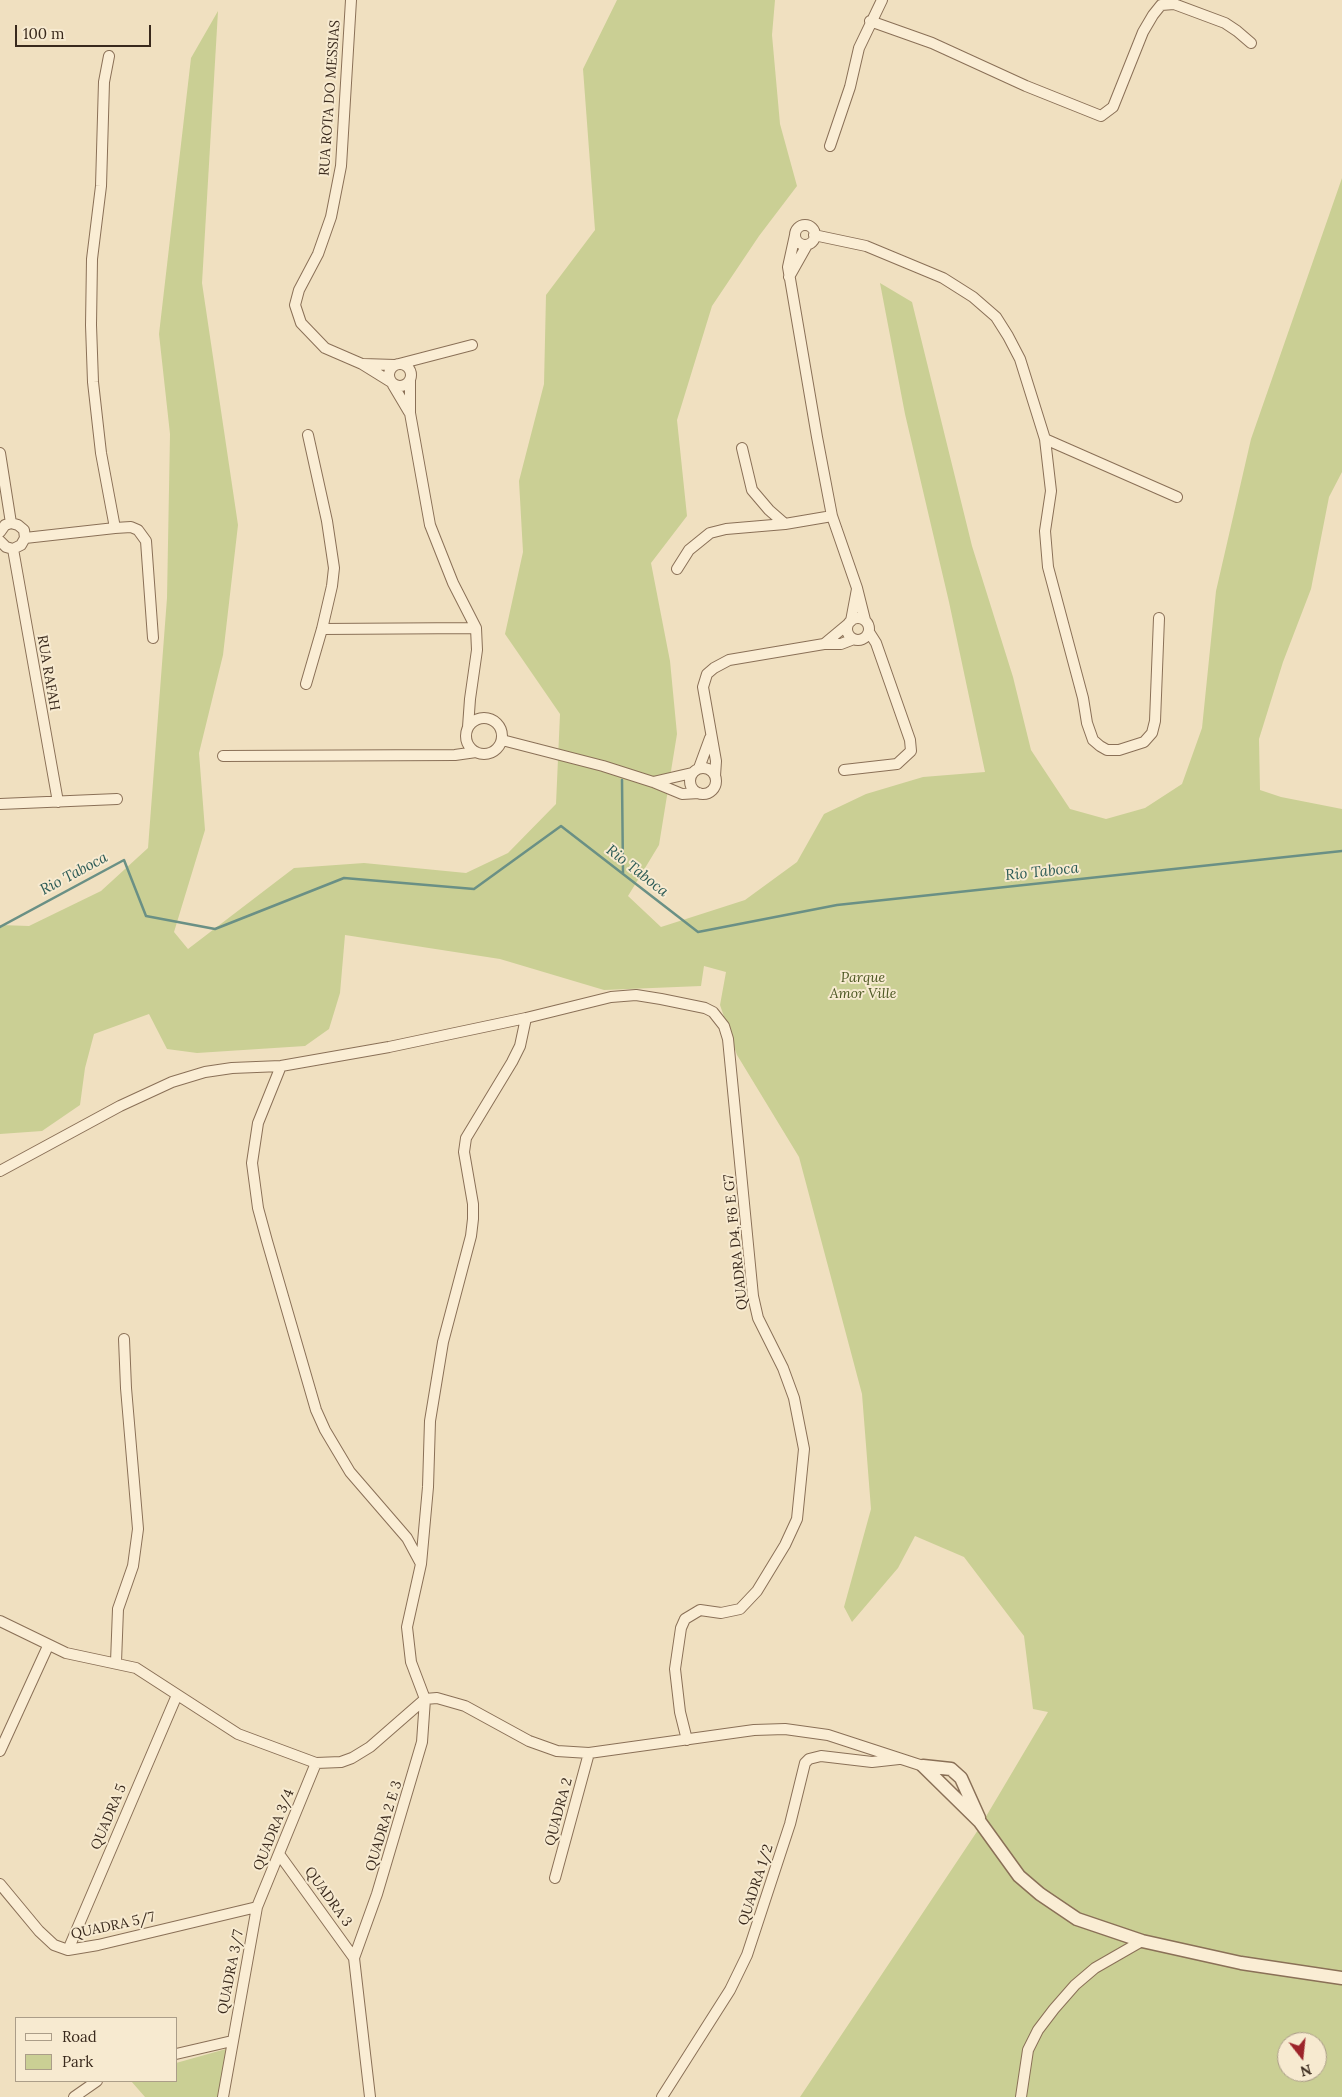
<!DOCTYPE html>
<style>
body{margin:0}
#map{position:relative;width:1342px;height:2097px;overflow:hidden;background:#f0e0c0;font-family:Lora,serif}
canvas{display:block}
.legend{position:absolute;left:15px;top:2017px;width:162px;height:65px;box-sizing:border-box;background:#f7ead0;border:1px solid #ab9d88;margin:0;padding:6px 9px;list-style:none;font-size:15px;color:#39291c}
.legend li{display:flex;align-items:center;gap:10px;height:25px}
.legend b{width:25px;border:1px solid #ab9d88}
.north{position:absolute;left:1277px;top:2032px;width:50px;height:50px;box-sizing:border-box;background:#f7ead0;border:1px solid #ab9d88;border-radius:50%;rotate:164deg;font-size:14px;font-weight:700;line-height:20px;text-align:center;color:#39291c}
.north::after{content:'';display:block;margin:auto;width:18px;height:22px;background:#9c242a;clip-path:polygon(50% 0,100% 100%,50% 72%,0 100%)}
.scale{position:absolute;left:15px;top:25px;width:136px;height:22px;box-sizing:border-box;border:2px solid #39291c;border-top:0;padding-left:6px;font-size:15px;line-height:18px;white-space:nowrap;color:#39291c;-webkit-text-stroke:4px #f7ead0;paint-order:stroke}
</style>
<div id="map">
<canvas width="1342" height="2097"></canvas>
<ul class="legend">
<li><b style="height:6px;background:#faedd4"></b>Road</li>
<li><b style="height:14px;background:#cacf94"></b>Park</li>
</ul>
<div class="north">N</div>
<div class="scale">100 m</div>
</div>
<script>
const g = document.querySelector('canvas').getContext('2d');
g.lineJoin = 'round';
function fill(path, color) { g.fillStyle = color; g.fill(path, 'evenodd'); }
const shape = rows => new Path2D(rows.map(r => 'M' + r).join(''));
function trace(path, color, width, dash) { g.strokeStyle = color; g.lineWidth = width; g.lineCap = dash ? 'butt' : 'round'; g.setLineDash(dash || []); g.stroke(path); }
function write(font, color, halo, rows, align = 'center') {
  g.font = font + ' Lora,serif'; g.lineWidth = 4; g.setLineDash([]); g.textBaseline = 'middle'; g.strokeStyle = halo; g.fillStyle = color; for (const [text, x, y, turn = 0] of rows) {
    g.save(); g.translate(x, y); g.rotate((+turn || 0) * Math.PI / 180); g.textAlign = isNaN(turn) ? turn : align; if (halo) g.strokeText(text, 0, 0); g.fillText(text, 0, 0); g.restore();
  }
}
const green = shape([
 [617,0,775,0,772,35,780,124,797,186,759,236,712,306,677,420,687,516,651,563,670,661,677,734,659,845,628,896,661,927,745,900,797,862,824,814,866,794,923,777,985,772,949,602,905,414,880,283,912,302,972,546,1013,677,1031,750,1070,809,1106,819,1145,808,1182,784,1202,728,1216,591,1251,439,1342,178,1342,472,1329,497,1311,589,1283,662,1259,739,1260,790,1281,797,1342,809,1342,2097,800,2097,978,1830,1048,1712,1033,1709,1024,1636,964,1557,915,1536,898,1568,852,1622,844,1607,871,1509,862,1394,799,1157,737,1055,720,1005,726,972,704,966,701,986,604,990,500,959,345,935,340,993,329,1029,305,1046,197,1053,167,1049,149,1014,94,1034,85,1068,80,1105,42,1131,0,1134,0,925,29,926,101,891,148,848,167,598,170,434,159,334,191,58,218,11,202,283,238,525,223,655,199,753,205,830,174,932,188,949,294,868,364,863,466,873,508,853,556,804,560,714,505,634,523,552,519,481,544,384,546,295,595,230,583,69],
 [1287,2042,1317,2042,1317,2072,1287,2072],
 [226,2049,219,2097,145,2097,131,2081,176,2081,176,2063]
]);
const stream = shape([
 [622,780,623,873],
 [0,927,124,860,146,916,215,929,344,878,474,889,561,826,698,932,837,905,1342,851]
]);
const minor = shape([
 [351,0,341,166,331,217,318,254,299,290,295,305,301,323,325,348,362,364,391,382],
 [870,21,932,43,1026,86,1101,116,1113,107,1143,32,1153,15,1161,5,1174,4,1225,23,1237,31,1251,43],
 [109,56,104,82,101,186,92,259,91,325,93,382,101,453,115,528],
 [830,146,850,87,859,48,882,0],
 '795 235a10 10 0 1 1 20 0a10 10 0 1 1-20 0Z',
 [795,235,788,267,817,437,832,516,857,588,865,620],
 [814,235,866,246,943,278,973,297,996,317,1008,336,1020,359,1045,439,1051,491,1045,531,1048,567,1083,698,1087,723,1093,740,1100,746,1107,750,1119,750,1144,742,1152,733,1155,721,1159,618],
 [789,277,807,245],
 '389 375a11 11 0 1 1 22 0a11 11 0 1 1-22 0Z',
 [363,364,395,365],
 [399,364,472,345],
 [410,380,410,413,430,525,453,583,476,628,477,650,470,699,468,727],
 [393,385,409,412],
 [1045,439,1177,497],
 [742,448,752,490,769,510,785,524],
 [0,453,11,523],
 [0,532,5,525,11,523,18,525,24,530,25,538,21,545,13,549,6,547,0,541],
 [25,538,115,528,131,527,138,530,146,541,153,638],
 [13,549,58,802],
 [677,569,689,550,710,533,726,529,785,524,832,516],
 '847 629a11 11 0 1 1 22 0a11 11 0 1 1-22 0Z',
 [851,621,857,589],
 [322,629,476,628],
 [824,644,848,624],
 [306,684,322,629,332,586,334,568,327,521,308,435],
 '466 736a18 18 0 1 1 36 0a18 18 0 1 1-36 0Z',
 [502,740,603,766,653,782,682,794,699,793],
 [223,756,455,755,476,752],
 '690 781a13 13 0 1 1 26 0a13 13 0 1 1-26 0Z',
 [699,768,710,738],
 [844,770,897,764,911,751,910,740,876,643,869,632],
 [715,776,716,761,703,687,707,674,714,668,729,660,824,644,841,644,854,639],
 [653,782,692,773],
 [0,804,117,799],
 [281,1066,258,1123,252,1163,258,1208,267,1241,316,1410,325,1430,350,1472,407,1538,421,1564,407,1627,411,1662,425,1699,422,1742,377,1894,354,1958,370,2097],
 [0,1171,120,1106,172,1082,205,1072,232,1068,281,1066,389,1047,526,1018,611,997,636,995,661,999,705,1008,713,1012,724,1026,728,1039,753,1296,758,1318,783,1368,794,1398,804,1449,797,1519,785,1545,757,1591,740,1609,721,1613,700,1610,685,1619,681,1628,675,1669,680,1712,687,1740],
 [421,1564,428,1487,430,1421,443,1342,471,1236,473,1219,473,1204,464,1152,466,1138,512,1062,520,1046,526,1018],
 [0,1621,66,1653,136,1668,238,1734,316,1763,341,1762,352,1758,370,1747,425,1699,437,1698,465,1706,529,1741,557,1751,589,1753,754,1730,785,1729,828,1735,923,1766],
 [116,1662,118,1609,133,1566,138,1529,126,1388,124,1339],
 [0,1751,48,1646],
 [279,1854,354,1958],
 [555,1878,589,1753],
 [0,1884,39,1931,54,1945,68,1950,98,1945,257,1907],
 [68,1950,177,1695],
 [176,2054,232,2041],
 [74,2097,97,2081],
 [223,2097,257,1907,316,1763],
 [662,2097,730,1990,747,1955,790,1824,805,1763,809,1759,821,1756,872,1762,899,1759],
 [1021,2097,1028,2050,1038,2030,1054,2009,1075,1985,1095,1968,1142,1941]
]);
const tertiary = shape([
 [923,1766,980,1822,1019,1876,1040,1894,1077,1919,1142,1941,1241,1963,1342,1978],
 [923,1766,951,1769,961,1778,979,1818]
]);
const streetNames = [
 ["RUA ROTA DO MESSIAS",330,98,-86],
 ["RUA RAFAH",48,673,80],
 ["QUADRA D4, F6 E G7",736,1242,-96],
 ["QUADRA 2",559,1812,-75],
 ["QUADRA 5",109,1817,-67],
 ["QUADRA 2 E 3",384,1826,-73],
 ["QUADRA 3/4",274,1830,-68],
 ["QUADRA 1/2",756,1885,-72],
 ["QUADRA 3",328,1897,54],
 ["QUADRA 5/7",113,1926,-12],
 ["QUADRA 3/7",231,1972,-79]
];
const parkNames = [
 ["Parque",863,978],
 ["Amor Ville",863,994]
];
const waterNames = [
 ["Rio Taboca",637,871,38],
 ["Rio Taboca",1042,872,-6],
 ["Rio Taboca",74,874,-28]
];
fill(green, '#cacf94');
trace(stream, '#6a9085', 2.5);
trace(minor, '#8a7057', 12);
trace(tertiary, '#8a7057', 15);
trace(minor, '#faedd4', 10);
trace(tertiary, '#faedd4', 12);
write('14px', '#39291c', '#f7ead0', streetNames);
write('italic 14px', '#4c5722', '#f7ead0', parkNames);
write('italic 15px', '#2b5a55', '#f7ead0', waterNames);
</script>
